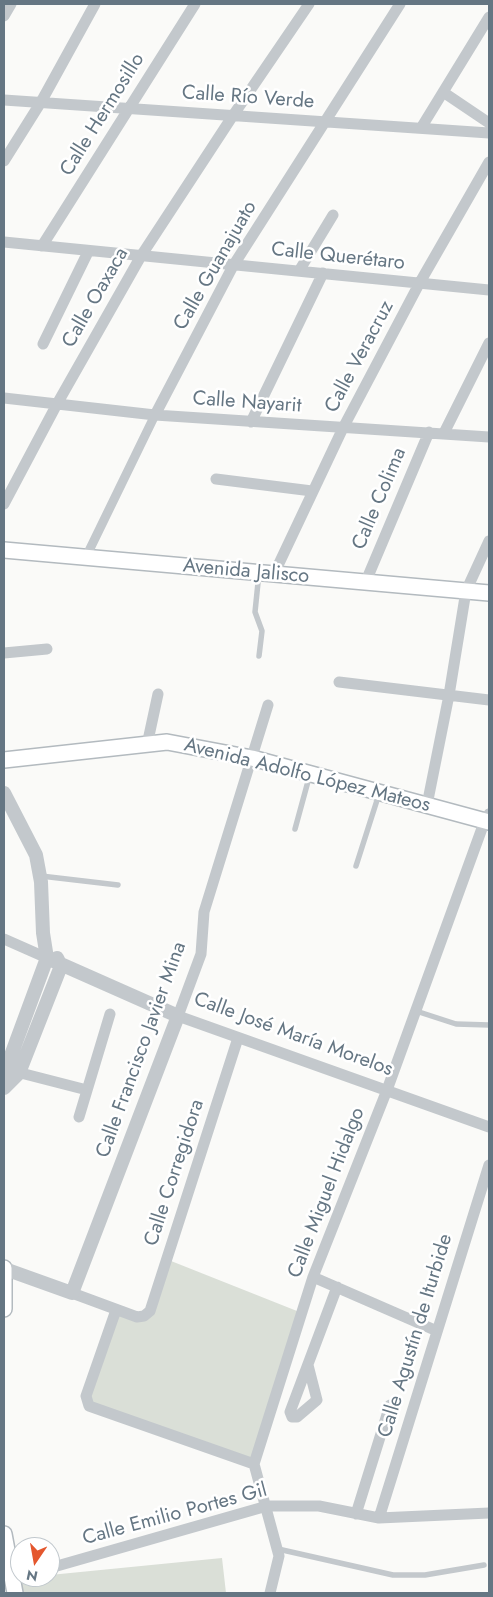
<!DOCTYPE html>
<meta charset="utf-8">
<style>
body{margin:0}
#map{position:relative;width:493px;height:1597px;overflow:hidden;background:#fafaf8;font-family:Jost,sans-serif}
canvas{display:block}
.frame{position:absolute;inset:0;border:5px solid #657683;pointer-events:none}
.north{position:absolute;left:10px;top:1537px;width:50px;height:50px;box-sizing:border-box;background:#fff;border:1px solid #c1c8cd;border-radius:50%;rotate:192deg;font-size:14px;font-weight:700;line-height:20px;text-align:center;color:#657683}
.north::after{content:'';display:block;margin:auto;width:18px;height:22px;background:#e4572e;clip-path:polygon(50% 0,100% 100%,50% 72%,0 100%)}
</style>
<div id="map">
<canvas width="493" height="1597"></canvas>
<div class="frame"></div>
<div class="north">N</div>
</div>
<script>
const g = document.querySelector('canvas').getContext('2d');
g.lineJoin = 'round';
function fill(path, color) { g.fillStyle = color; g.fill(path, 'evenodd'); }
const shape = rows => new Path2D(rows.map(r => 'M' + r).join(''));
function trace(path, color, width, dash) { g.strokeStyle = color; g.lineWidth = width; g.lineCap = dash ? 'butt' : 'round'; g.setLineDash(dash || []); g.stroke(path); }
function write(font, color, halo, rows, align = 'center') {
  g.font = font + ' Jost,sans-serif'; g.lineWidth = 5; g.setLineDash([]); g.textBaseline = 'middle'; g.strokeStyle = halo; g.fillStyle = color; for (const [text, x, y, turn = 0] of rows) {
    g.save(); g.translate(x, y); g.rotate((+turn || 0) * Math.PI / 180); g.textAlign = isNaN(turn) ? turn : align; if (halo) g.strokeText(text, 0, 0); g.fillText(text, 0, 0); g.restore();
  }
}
const green = shape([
 [166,1259,302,1313,254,1464,86,1403,116,1310,144,1316],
 [222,1558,226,1593,15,1593,13,1579,50,1577,50,1575]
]);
const service = shape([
 [259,656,262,631,255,612,259,573],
 [295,829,310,774],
 [356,866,379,794],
 [41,876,118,885],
 [416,1011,456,1024,489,1025],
 [278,1549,393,1575,425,1575,484,1565]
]);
const pedestrian = shape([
 [85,559,155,415]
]);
const minor = shape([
 [4,16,11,4],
 [443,92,489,123],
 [4,100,489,133],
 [421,128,489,17],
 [4,161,41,102,95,4],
 [4,242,489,290],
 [42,246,195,4],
 [299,271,333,215],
 [43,344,88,252],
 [4,398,155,415,489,437],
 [155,415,233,266,400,4],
 [251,422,323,273],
 [444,433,489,343],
 [216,479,312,491],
 [4,504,57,404,141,256,232,117,309,4],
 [274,574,343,428,419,284,489,162],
 [366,581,429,432],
 [4,653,47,649],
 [339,682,489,700],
 [268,705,204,912,201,954,178,1016,489,1127],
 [147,745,158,694],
 [427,805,449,695,466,591,489,541],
 [4,939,47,958],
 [13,1071,87,1090],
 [79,1117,110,1014],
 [313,1277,437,1331],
 [72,1293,137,1317,144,1316,150,1311,238,1038],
 [116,1310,86,1396,89,1406,254,1464],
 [308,1365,317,1400,297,1417,292,1417,290,1412,337,1287],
 [356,1514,390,1405],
 [379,1518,489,1165],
 [50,1568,267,1506,319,1506,379,1518,489,1513],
 [270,1593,279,1556,254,1464,313,1277,387,1090,485,820,489,814]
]);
const tertiary = shape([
 [4,793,36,855,41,882,43,933,47,958,6,1069,5,1087],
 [4,1088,19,1073,61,966,57,958],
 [5,1269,72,1293,178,1016,47,958]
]);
const secondary = shape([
 [4,550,489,593],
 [4,760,167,742,252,758,489,822],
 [4,1268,4,1309],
 [4,1534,15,1593]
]);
const streetNames = [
 ["Calle Río Verde",248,98,4],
 ["Calle Hermosillo",103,115,-58],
 ["Calle Querétaro",338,257,6],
 ["Calle Guanajuato",216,266,-60],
 ["Calle Oaxaca",96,298,-60],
 ["Calle Veracruz",360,357,-62],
 ["Calle Nayarit",247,403,4],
 ["Calle Colima",380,499,-67],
 ["Avenida Jalisco",246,572,5],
 ["Avenida Adolfo López Mateos",307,776,14],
 ["Calle José María Morelos",293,1035,20],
 ["Calle Francisco Javier Mina",142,1050,-70],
 ["Calle Corregidora",175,1173,-72],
 ["Calle Miguel Hidalgo",327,1193,-69],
 ["Calle Agustín de Iturbide",416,1336,-73],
 ["Calle Emilio Portes Gil",175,1515,-15]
];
fill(green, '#dadfd7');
trace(secondary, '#b3babf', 18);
trace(service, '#c3c8cc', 5.5);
trace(pedestrian, '#c3c8cc', 9);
trace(minor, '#c3c8cc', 11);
trace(tertiary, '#c3c8cc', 14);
trace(secondary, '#fff', 15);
write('20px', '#657683', '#fff', streetNames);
</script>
